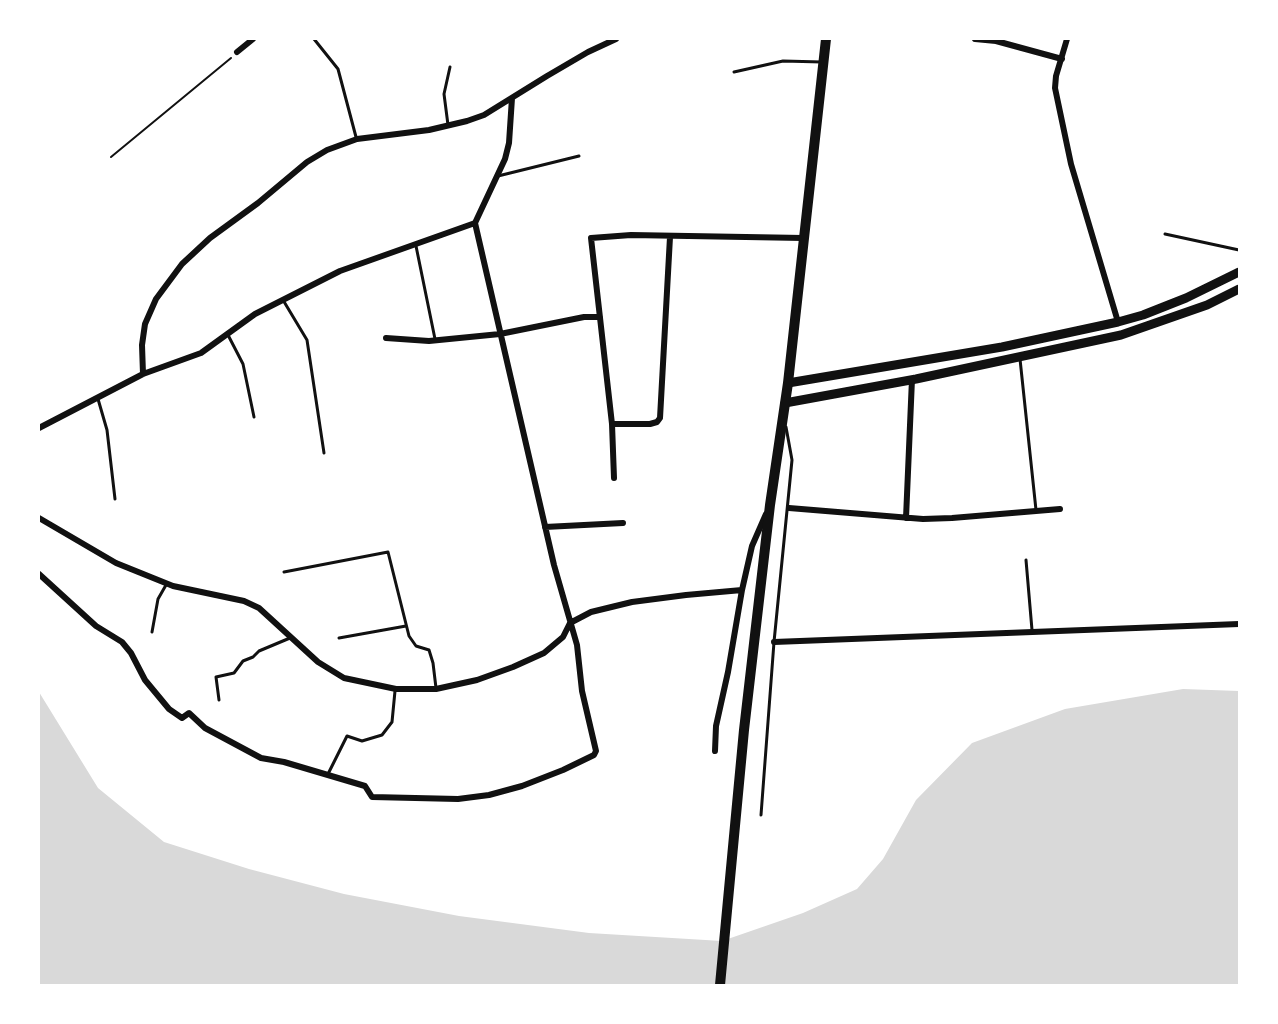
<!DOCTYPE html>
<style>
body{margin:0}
#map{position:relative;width:1278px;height:1024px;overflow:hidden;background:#fff;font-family:Commissioner,sans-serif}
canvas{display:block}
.frame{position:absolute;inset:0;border:40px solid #fff;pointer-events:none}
</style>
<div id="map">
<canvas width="1278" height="1024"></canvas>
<div class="frame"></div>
</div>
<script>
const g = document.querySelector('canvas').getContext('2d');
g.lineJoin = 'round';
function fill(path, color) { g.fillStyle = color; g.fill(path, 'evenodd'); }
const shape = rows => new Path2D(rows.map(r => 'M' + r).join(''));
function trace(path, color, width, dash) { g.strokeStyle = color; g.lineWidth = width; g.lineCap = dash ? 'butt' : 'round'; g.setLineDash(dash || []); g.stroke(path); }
const water = shape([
 [1183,689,1239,691,1239,985,39,985,39,692,98,788,164,842,249,869,344,894,459,916,589,933,722,941,803,913,857,889,883,859,916,800,972,743,1065,709]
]);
const path = shape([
 [111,157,231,58]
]);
const service = shape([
 [314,39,338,69,356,137],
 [734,72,783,61,822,62],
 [448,125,444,94,450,67],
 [498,176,579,156],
 [1165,234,1239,250],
 [416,246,435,339],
 [283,300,307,340,324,453],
 [228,335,243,364,254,417],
 [1020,359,1036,510],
 [98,399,107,430,115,499],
 [1026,560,1032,630],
 [284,572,388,552,409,636,416,646,429,650,433,663,436,688],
 [152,632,158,599,166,585],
 [339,638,406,626],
 [219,700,216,677,234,673,243,661,253,657,259,651,290,638],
 [328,774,347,736,362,741,382,735,392,722,395,691],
 [761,815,774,642,792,460,786,427]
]);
const minor = shape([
 [975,39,996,41,1062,59],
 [1067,39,1056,76,1055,88,1071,164,1118,322],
 [237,52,253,39],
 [386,338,429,341,500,334,584,317,600,317],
 [143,374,142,345,145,324,156,299,182,264,210,238,258,203,307,162,327,150,357,139,429,130,467,121,484,115,547,76,588,52,616,39],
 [612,424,650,424,657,422,660,418,670,237],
 [39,428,143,374,201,353,255,314,340,271,475,223],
 [614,478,612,424,591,238,631,235,803,238],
 [789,508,923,519,952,518,1060,509],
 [39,518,116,563,173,586,244,601,259,608,318,662,344,678,396,689,436,689,477,680,513,667,544,653,563,637,570,623,591,612,632,602,686,595,742,590],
 [906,518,912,379],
 [545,527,623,523],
 [39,574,96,626,122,642,131,653,145,680,169,709,182,718,189,713,205,728,261,758,284,762,365,786,372,797,458,799,489,795,522,786,563,770,594,755,596,751,582,691,577,645,554,565,475,223,505,159,509,143,512,98],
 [774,642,1239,624],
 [715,751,716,726,728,672,742,590,752,546,766,514]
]);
const secondary = shape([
 [788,383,1002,347,1118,322,1143,315,1186,298,1239,272],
 [785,403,916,379,1121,335,1207,305,1239,289]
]);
const primary = shape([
 [720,985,744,730,770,505,788,383,826,39]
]);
fill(water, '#d9d9d9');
trace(path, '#111', 2);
trace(service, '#111', 3);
trace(minor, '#111', 6);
trace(secondary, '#111', 9);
trace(primary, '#111', 10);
</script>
